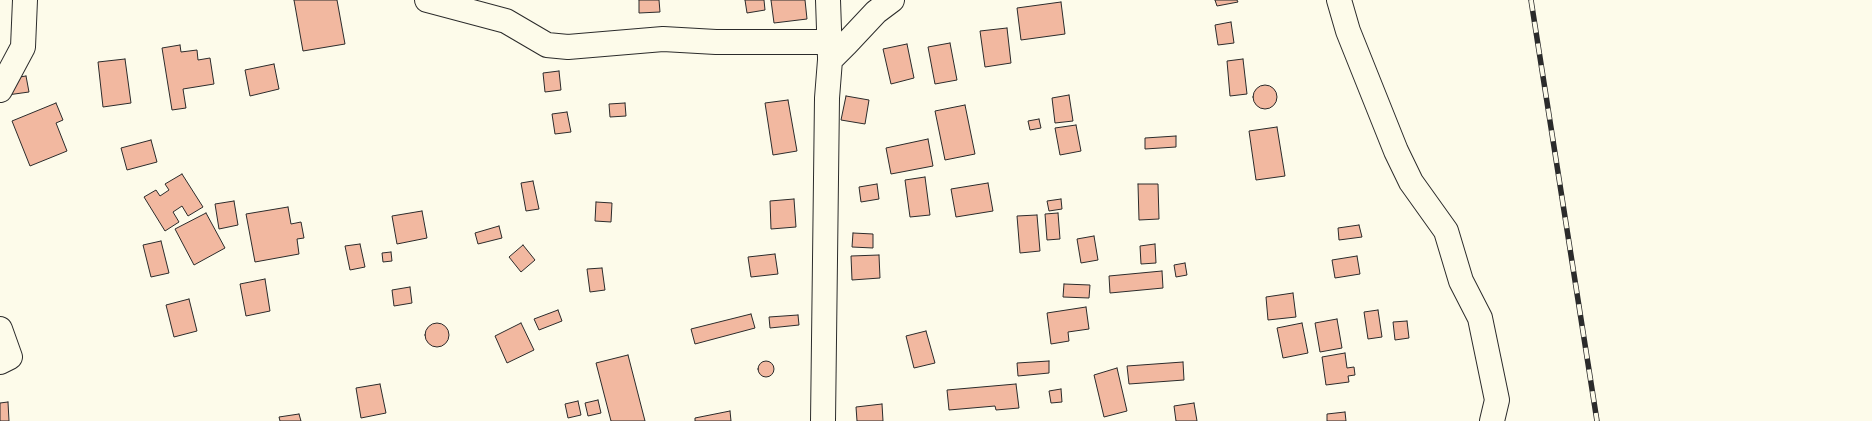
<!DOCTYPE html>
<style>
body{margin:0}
canvas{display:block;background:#fdfbea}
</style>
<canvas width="1872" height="421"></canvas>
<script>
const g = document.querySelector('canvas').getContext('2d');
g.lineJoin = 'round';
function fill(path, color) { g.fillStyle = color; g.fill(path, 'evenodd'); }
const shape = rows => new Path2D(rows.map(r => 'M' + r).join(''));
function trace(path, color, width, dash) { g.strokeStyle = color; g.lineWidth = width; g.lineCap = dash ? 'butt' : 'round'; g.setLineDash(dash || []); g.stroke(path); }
const building = shape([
 [294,0,337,0,345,44,303,51,294,0],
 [639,0,659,0,660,12,639,13,639,0],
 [745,0,764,0,765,10,747,13,745,0],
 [771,0,805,0,807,19,774,23,771,0],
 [1215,0,1237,0,1238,2,1217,6,1215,0],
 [1061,2,1065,34,1021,40,1017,8,1061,2],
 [1231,22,1234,43,1218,45,1215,25,1231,22],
 [1007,28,1011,63,985,67,980,31,1007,28],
 [950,43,957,80,935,84,928,47,950,43],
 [907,44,914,78,891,84,883,49,907,44],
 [180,45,181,52,197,50,198,60,210,58,214,84,183,89,186,108,172,110,162,48,180,45],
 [125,59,131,103,103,107,98,62,125,59],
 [1243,59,1247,94,1230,96,1227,61,1243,59],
 [274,64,279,89,250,96,245,70,274,64],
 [559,71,561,90,545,92,543,73,559,71],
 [26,76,29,92,0,96,0,80,26,76],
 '1253 97a12 12 0 1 1 24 0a12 12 0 1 1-24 0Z',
 [1069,95,1073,121,1055,123,1052,98,1069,95],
 [846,96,869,100,865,124,841,120,846,96],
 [788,100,797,151,773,155,765,103,788,100],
 [56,103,63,120,56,123,67,151,30,166,12,121,56,103],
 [625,103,626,116,610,117,609,104,625,103],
 [965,105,975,154,945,160,935,111,965,105],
 [567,112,571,132,555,134,552,114,567,112],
 [1039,119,1041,128,1030,130,1028,121,1039,119],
 [1076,125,1081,151,1060,155,1055,128,1076,125],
 [1277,127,1285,176,1256,180,1249,131,1277,127],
 [1176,136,1176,147,1145,149,1145,138,1176,136],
 [928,139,933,166,891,174,886,148,928,139],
 [151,140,157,162,127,170,121,148,151,140],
 [182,174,203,207,188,216,182,206,173,212,179,222,165,231,144,197,156,190,160,196,169,190,165,184,182,174],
 [925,177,930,215,910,217,905,180,925,177],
 [533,181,539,209,526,211,521,183,533,181],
 [988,183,993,211,956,217,951,189,988,183],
 [877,184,879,199,861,202,859,187,877,184],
 [1138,184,1158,184,1159,219,1139,220,1138,184],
 [794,199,796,227,771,229,770,201,794,199],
 [1061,199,1062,209,1049,211,1047,201,1061,199],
 [234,201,238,225,219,229,215,204,234,201],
 [596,202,612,203,611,222,595,221,596,202],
 [288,207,291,224,301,222,304,238,297,239,299,254,255,262,246,214,288,207],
 [422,211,427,238,397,244,392,216,422,211],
 [206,213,225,248,194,265,175,229,206,213],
 [1058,213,1060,239,1047,240,1045,214,1058,213],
 [1037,215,1040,251,1020,253,1017,216,1037,215],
 [1359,225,1362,237,1339,240,1338,228,1359,225],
 [499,226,502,238,478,244,475,233,499,226],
 [853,233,873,234,873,248,852,247,853,233],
 [1094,236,1098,260,1081,263,1077,239,1094,236],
 [161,241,169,273,151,277,143,245,161,241],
 [360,244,365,267,350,270,345,246,360,244],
 [1155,244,1156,263,1141,264,1140,246,1155,244],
 [523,245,535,260,521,272,509,257,523,245],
 [391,252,392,261,383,262,382,253,391,252],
 [775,254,778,274,751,277,748,257,775,254],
 [879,255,880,278,852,280,851,256,879,255],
 [1357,256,1360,274,1335,278,1332,260,1357,256],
 [1185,263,1187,275,1176,277,1174,265,1185,263],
 [602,268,605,290,590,292,587,269,602,268],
 [1162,271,1163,288,1110,293,1109,276,1162,271],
 [265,279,270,311,246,316,240,284,265,279],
 [1064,284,1090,285,1089,298,1063,297,1064,284],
 [410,287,412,303,394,306,392,290,410,287],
 [1293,293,1296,317,1268,320,1266,297,1293,293],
 [189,299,197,331,174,337,166,305,189,299],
 [1086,307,1089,329,1068,332,1069,341,1051,344,1047,313,1086,307],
 [558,310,562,321,539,330,534,319,558,310],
 [1378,310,1382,337,1368,339,1364,312,1378,310],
 [751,314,755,328,695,344,691,329,751,314],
 [798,315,799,325,770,328,769,317,798,315],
 [1337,319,1342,348,1320,352,1315,323,1337,319],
 [1407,321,1409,338,1395,340,1393,322,1407,321],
 '425 335a12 12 0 1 1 24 0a12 12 0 1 1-24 0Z',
 [521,323,534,350,507,363,495,336,521,323],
 [1302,323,1308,353,1283,358,1277,328,1302,323],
 [926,331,935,363,914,368,906,336,926,331],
 [1345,353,1347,368,1354,367,1355,375,1348,376,1349,382,1326,385,1322,357,1345,353],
 [628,355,645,421,611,421,596,363,628,355],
 '758 369a8 8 0 1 1 16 0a8 8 0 1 1-16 0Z',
 [1049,361,1049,373,1018,376,1017,363,1049,361],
 [1183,362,1184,380,1129,384,1127,366,1183,362],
 [1117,368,1127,411,1104,417,1094,375,1117,368],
 [380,384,386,413,361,418,356,388,380,384],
 [1016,384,1019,408,996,410,995,406,949,410,947,390,1016,384],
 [1061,389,1062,402,1051,403,1049,391,1061,389],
 [598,400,601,413,588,416,585,403,598,400],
 [578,401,581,415,568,418,565,404,578,401],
 [8,402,9,421,0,421,0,403,8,402],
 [1194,403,1197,421,1176,421,1174,406,1194,403],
 [882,404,883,421,857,421,856,407,882,404],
 [730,411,731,421,695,421,695,418,730,411],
 [1345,412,1346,421,1327,421,1327,414,1345,412],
 [299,414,301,421,280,421,279,417,299,414]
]);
const minor = shape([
 [427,0,506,21,547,45,568,47,663,39,716,42,830,42],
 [828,0,830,58],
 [1339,0,1348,31,1396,151,1411,182,1446,231,1461,281,1480,318,1497,400,1492,421],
 [0,90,23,47,25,0],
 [0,329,10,357,0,362],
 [823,421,827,98,830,60,846,44,876,12,892,0]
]);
const rail = shape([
 [1531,0,1597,421]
]);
fill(building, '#f2b8a0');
trace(building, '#2b2b2b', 1);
trace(minor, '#2b2b2b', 26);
trace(minor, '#fdfbea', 24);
trace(rail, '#2b2b2b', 5.5);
trace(rail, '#fdfbea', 4, [11]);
</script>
